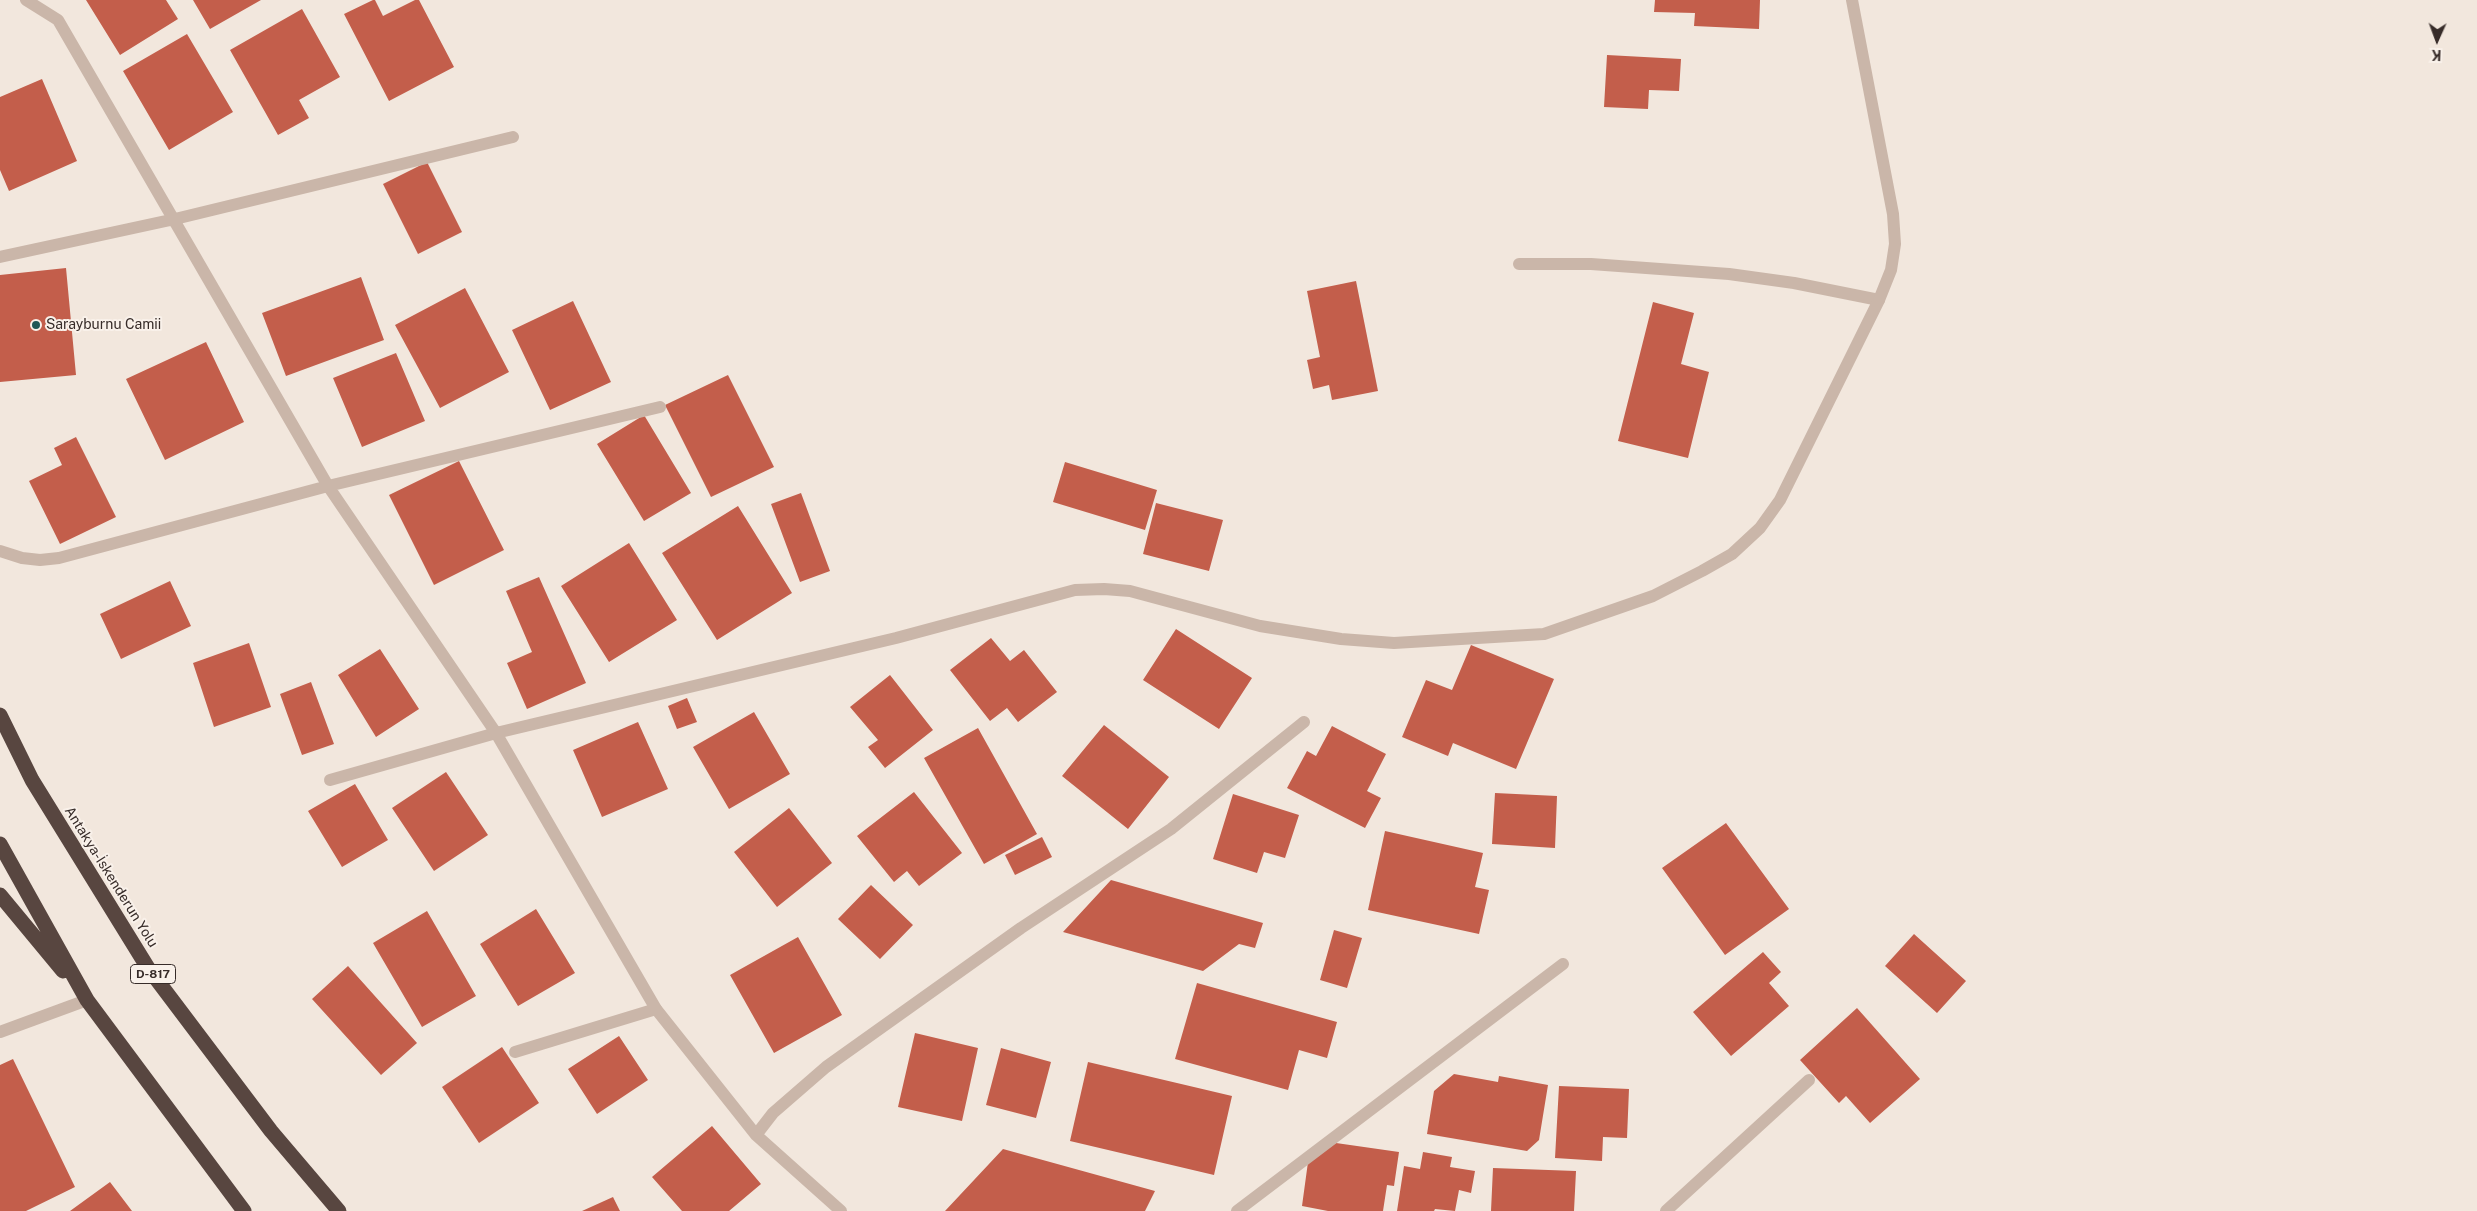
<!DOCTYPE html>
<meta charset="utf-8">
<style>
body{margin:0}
#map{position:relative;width:2477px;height:1211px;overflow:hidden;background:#f2e7dd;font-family:"Public Sans",sans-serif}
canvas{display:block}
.north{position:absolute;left:2412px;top:15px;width:50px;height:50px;-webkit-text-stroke:4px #f9f1ea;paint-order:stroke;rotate:182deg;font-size:14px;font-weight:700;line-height:20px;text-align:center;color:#372c29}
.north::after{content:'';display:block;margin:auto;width:18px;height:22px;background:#372c29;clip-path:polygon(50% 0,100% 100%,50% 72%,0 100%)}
</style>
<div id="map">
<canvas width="2477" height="1211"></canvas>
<div class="north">K</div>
</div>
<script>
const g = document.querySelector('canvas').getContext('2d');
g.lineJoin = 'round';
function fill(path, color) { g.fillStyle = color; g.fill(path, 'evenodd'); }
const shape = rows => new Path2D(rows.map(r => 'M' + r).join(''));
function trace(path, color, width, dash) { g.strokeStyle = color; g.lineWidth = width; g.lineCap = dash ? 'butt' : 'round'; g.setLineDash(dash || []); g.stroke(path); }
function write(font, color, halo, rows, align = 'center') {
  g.font = font + ' "Public Sans",sans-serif'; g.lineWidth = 4; g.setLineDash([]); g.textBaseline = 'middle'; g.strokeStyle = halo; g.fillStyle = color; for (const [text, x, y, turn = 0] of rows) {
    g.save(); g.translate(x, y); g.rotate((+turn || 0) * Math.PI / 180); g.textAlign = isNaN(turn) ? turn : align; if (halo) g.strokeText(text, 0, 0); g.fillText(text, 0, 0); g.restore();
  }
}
const building = shape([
 [86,0,166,0,178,19,120,55],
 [193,0,261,0,210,29],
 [373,0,375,0,383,16,415,0,419,0,454,67,389,101,344,14],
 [1655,0,1760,0,1759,29,1694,26,1695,13,1654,12],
 [302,9,340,77,299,100,309,118,278,135,230,50],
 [187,34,233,112,169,150,123,71],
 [1607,55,1681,59,1679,91,1649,90,1648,109,1604,107],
 [42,79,77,161,9,191,0,170,0,97],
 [427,162,462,232,418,254,383,184],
 [66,268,76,375,0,382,0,275],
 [361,277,384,340,286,376,262,313],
 [1356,281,1378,391,1332,400,1329,385,1313,389,1307,360,1320,357,1307,291],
 [465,288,509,372,440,408,395,325],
 [573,301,611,382,550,410,512,330],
 [1653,302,1694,313,1681,364,1709,372,1688,458,1618,441],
 [206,342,244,422,165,460,126,379],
 [396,353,425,421,362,447,333,378],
 [728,375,774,467,711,497,665,405],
 [644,415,691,493,644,521,597,444],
 [76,437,116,517,60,544,29,481,62,465,54,448],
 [459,461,504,550,434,585,389,495],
 [1065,462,1157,490,1145,530,1053,502],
 [801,493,830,571,800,582,771,504],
 [1156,503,1223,520,1209,571,1143,554],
 [738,506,792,593,717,640,662,553],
 [629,543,677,620,609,662,561,586],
 [539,577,586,683,527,709,507,663,532,652,506,591],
 [170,581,191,626,121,659,100,614],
 [1176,629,1252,678,1219,729,1143,680],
 [991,638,1010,661,1024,650,1057,692,1018,722,1007,708,990,721,950,670],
 [249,643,271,707,214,727,193,663],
 [1471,645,1554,679,1516,769,1453,743,1448,756,1402,737,1426,680,1452,690],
 [380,649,419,709,376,737,338,675],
 [890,675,933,730,885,768,868,747,878,740,850,707],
 [311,682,334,744,302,755,280,694],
 [687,698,697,722,677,729,668,706],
 [754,712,790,774,729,809,693,747],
 [638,722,668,789,602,817,573,750],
 [1104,725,1169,777,1128,829,1062,776],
 [1332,726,1386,754,1367,791,1381,798,1365,828,1287,788,1307,751,1316,756],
 [978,728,1037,834,984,864,924,758],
 [446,772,488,835,434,871,392,808],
 [355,784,388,840,342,867,308,811],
 [914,792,962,853,919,886,907,871,894,882,857,836],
 [1495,793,1557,796,1555,848,1492,844],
 [1233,794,1299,815,1285,858,1264,852,1257,873,1213,859],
 [789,808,832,863,777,907,734,852],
 [1726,823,1789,909,1725,955,1662,868],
 [1385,831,1483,853,1475,887,1489,890,1479,934,1368,910],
 [1042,837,1052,857,1015,875,1005,855],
 [1111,880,1263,923,1255,948,1239,944,1203,971,1063,932],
 [871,885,913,925,880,959,838,919],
 [536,909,575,973,518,1006,480,944],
 [427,911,476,996,422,1027,373,943],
 [1334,930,1362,938,1347,988,1320,980],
 [1914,934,1966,981,1937,1013,1885,966],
 [798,937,842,1015,774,1053,730,975],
 [1763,952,1781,972,1769,983,1789,1006,1731,1056,1693,1012],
 [348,966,417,1043,381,1075,312,999],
 [1197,983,1337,1022,1327,1058,1299,1050,1288,1090,1175,1059],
 [1857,1008,1920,1079,1870,1123,1846,1096,1839,1103,1800,1060],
 [915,1033,978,1048,962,1121,898,1107],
 [619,1036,648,1080,597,1114,568,1069],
 [502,1047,539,1103,479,1143,442,1087],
 [1001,1048,1051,1062,1036,1118,986,1105],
 [13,1059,75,1187,26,1211,0,1211,0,1065],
 [1088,1062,1232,1096,1214,1175,1070,1141],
 [1454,1074,1498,1082,1499,1076,1548,1085,1539,1140,1527,1151,1427,1134,1434,1091],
 [1559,1086,1629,1089,1627,1138,1603,1137,1602,1161,1555,1158],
 [712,1126,761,1184,729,1211,682,1211,652,1177],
 [1336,1143,1399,1152,1394,1186,1387,1185,1383,1211,1328,1211,1302,1206,1308,1162],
 [1003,1149,1155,1191,1145,1211,945,1211],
 [1423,1152,1452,1157,1450,1167,1475,1171,1471,1193,1459,1190,1455,1211,1435,1209,1434,1211,1397,1211,1404,1166,1420,1169],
 [1493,1168,1576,1171,1574,1211,1491,1211],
 [110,1182,132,1211,70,1211],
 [613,1197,620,1211,582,1211]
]);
const lane = shape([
 [1519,264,1591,264,1729,274,1794,283,1879,300],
 [330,780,496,733],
 [515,1052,656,1009]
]);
const street = shape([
 [26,0,58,20,328,486,496,733,656,1009,756,1135,841,1211],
 [0,257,175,219,513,137],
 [0,551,22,558,40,560,59,558,328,486,660,407],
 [496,733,896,638,1075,590,1104,589,1130,591,1260,626,1341,639,1394,643,1544,634,1653,596,1702,571,1732,554,1760,528,1780,500,1879,300,1891,270,1895,244,1893,214,1852,0],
 [0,1032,87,1000],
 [756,1135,773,1113,826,1067,1021,928,1171,829,1304,722],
 [1237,1211,1563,964],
 [1666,1211,1809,1080]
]);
const highway = shape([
 [0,715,32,780,148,968,271,1131,339,1211],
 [0,844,87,1000,244,1211],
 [0,895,63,971]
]);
const markers = [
 [36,325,5,"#1f5857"]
];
const shields = [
 [153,974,45]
];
const shieldNames = [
 ["D-817",153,974]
];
const poiNames = [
 ["Sarayburnu Camii",46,325]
];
const streetNames = [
 ["Antakya-İskenderun Yolu",111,877,58]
];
fill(building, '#c35e4b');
trace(lane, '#cab6a9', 12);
trace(street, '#cab6a9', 12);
trace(highway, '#584640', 15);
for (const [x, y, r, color] of markers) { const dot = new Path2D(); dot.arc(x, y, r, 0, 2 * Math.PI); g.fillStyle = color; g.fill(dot); trace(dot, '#f9f1ea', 2); }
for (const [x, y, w] of shields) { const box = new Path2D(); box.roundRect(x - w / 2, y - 9.5, w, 19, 4); g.fillStyle = '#f9f1ea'; g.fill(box); trace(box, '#372c29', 1); }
write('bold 12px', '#372c29', null, shieldNames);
write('14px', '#372c29', '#f9f1ea', poiNames, 'left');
write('14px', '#372c29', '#f9f1ea', streetNames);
</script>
